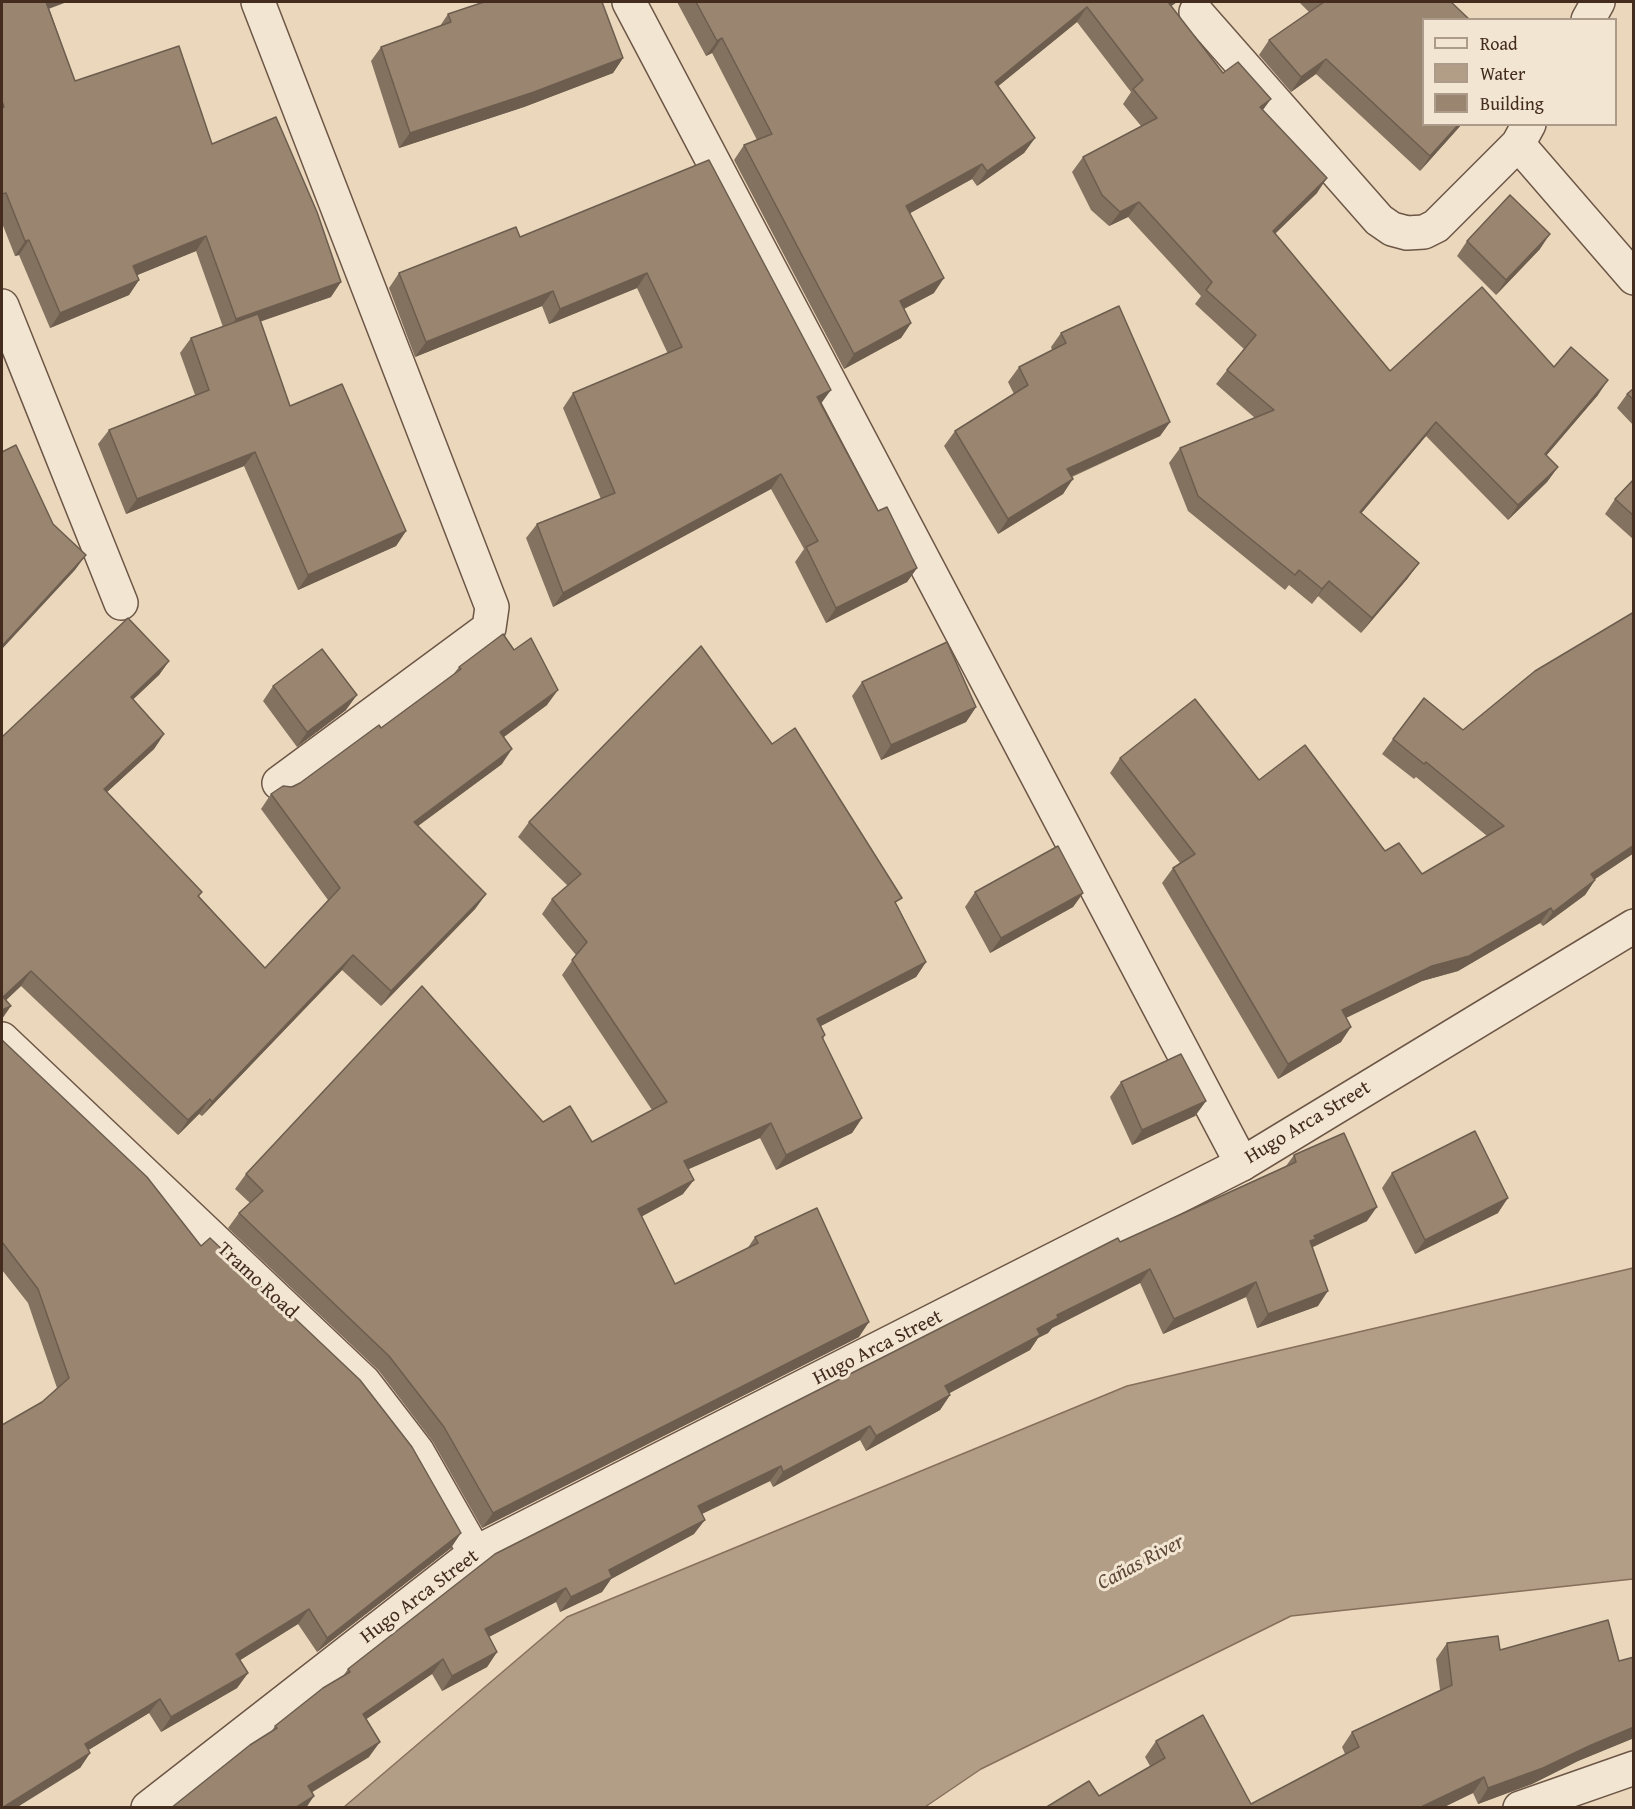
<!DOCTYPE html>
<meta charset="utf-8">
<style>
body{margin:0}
#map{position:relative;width:1635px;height:1809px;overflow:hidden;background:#ebd8bc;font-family:"Gentium Book Plus",serif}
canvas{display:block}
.frame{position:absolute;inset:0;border:3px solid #432b1e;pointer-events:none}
.legend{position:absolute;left:1422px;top:18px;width:195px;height:108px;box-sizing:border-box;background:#f2e6d3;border:2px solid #ac9b8b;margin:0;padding:8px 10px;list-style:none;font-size:18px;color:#432b1e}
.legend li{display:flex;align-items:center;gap:12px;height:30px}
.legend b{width:30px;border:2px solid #ac9b8b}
</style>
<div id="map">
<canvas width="1635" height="1809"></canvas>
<div class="frame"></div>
<ul class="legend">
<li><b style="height:8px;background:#f2e6d3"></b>Road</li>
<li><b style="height:16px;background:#b29d86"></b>Water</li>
<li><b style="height:16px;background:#9a8570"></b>Building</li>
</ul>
</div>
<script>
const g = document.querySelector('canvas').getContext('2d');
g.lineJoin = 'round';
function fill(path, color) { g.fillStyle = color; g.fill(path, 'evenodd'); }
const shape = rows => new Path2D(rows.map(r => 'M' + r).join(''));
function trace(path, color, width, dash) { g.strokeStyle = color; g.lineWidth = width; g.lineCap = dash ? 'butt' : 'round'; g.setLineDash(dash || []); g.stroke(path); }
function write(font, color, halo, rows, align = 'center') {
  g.font = font + ' "Gentium Book Plus",serif'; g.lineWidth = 6; g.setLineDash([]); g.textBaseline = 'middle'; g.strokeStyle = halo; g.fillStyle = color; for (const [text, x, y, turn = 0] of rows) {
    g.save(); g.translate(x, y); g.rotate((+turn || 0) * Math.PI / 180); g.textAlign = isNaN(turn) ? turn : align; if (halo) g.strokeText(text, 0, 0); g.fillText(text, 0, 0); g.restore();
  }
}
const water = shape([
 [1633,1268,1633,1579,1291,1616,981,1769,925,1807,344,1807,567,1617,1127,1386,1633,1268]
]);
const minor = shape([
 [258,2,492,607,489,628,279,783],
 [629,2,1242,1164],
 [1196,12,1379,220,1392,229,1407,233,1424,232,1436,226,1518,144],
 [1588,20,1598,2],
 [1529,124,1518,144,1634,278],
 [2,306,121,603]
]);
const tertiary = shape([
 [2,1039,364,1382,417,1451,475,1553],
 [148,1808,475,1553,1242,1164,1634,926],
 [1520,1808,1634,1768]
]);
const wall = shape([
 [2,2,49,8,75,81,212,144,331,297,260,321,290,406,406,531,396,546,298,590,244,466,126,514,98,444,109,430,195,395,180,353,191,338,223,327,196,251,137,275,139,280,129,295,50,328,19,255,15,256,2,223],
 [677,2,1177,2,1171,6,1223,73,1263,110,1317,193,1275,234,1390,371,1554,367,1598,395,1546,455,1558,467,1547,482,1508,520,1426,436,1361,513,1408,578,1361,633,1318,596,1312,604,1289,585,1285,590,1188,511,1169,463,1180,448,1255,418,1216,384,1227,370,1244,349,1195,304,1201,296,1128,217,1109,226,1091,210,1072,172,1083,157,1141,126,1123,104,1131,92,1077,22,998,86,1035,138,1024,153,977,186,972,179,910,213,934,293,904,309,911,323,901,338,844,369,734,160,744,145,757,140,712,53,706,56],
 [1299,2,1451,2,1462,124,1420,171,1316,74,1291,92,1259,55,1269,40,1309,12],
 [448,14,623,58,613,73,524,107,399,148,371,61,381,47,440,26],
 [709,160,821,404,878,511,917,568,907,582,826,623,795,562,804,549,771,489,553,607,526,538,537,524,601,499,563,408,573,393,668,354,637,288,549,324,542,306,415,357,389,288,399,273,520,237],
 [1467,241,1540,249,1496,295,1457,256],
 [1061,333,1170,422,1160,436,1072,477,1063,494,998,534,944,446,955,431,1014,394,1008,382,1019,367,1052,350,1051,347],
 [1634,388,1634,426,1617,408,1627,394],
 [1634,479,1634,540,1605,514,1615,499],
 [1634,612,1634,853,1595,879,1595,880,1585,895,1543,926,1540,923,1458,971,1422,981,1346,1018,1341,1042,1278,1079,1162,883,1173,868,1180,863,1110,773,1120,758,1259,780,1385,851,1422,874,1487,836,1416,777,1414,779,1382,754,1393,739,1463,730],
 [169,661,159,675,133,699,164,734,154,749,107,792,202,892,199,896,265,968,328,900,261,809,271,794,300,783,381,728,452,676,459,667,547,705,504,737,502,764,418,826,486,894,475,909,381,1006,342,970,202,1116,199,1114,178,1135,21,986,6,1000,2,737],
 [862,682,976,707,966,722,881,760,852,696],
 [273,686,346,710,297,747,263,701],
 [772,744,897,905,926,962,916,977,821,1026,825,1035,823,1039,862,1118,852,1133,776,1170,760,1138,688,1169,683,1194,642,1216,675,1284,747,1249,755,1237,859,1337,482,1528,433,1442,379,1371,228,1228,239,1213,250,1203,235,1189,246,1174,543,1122,592,1142,652,1110,562,975,576,955,542,914,552,899,568,886,518,837,529,822],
 [975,892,1083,893,1073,907,990,953,965,907],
 [2,1040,201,1246,451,1548,317,1652,298,1624,240,1660,248,1673,237,1688,161,1732,149,1713,88,1750,90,1753,80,1768,42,1402,57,1388,28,1303,2,1270],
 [1121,1082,1206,1101,1195,1116,1132,1145,1110,1097],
 [1294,1155,1367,1221,1312,1247,1318,1306,1257,1328,1246,1297,1163,1334,1140,1283,1052,1328,1048,1333,1038,1338,1030,1350,949,1393,950,1395,940,1410,866,1451,860,1440,773,1487,770,1481,702,1514,694,1534,611,1579,602,1592,560,1612,556,1602,489,1637,497,1652,487,1667,442,1691,432,1674,366,1719,369,1757,311,1793,271,1732,275,1726,343,1676,348,1669,1120,1242,1286,1166],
 [1392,1173,1498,1213,1415,1254,1382,1188],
 [1447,1643,1500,1650,1619,1661,1634,1657,1634,1738,1578,1761,1532,1784,1478,1804,1473,1793,1442,1808,1045,1808,1099,1796,1150,1766,1145,1757,1156,1741,1251,1804,1345,1754,1342,1747,1352,1732,1440,1690,1436,1659]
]);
const shadedWall = shape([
 [43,2,67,2,35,14],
 [1167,2,1177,2,1157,16],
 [1087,7,1077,22,985,97,995,82],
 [722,38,712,53,706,56,717,41],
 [623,58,613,73,524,107,399,148,410,133],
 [1326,59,1316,74,1291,92,1301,77],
 [1271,99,1260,114,1260,107],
 [1459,124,1462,124,1420,171,1430,156],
 [1035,138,1024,153,977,186,987,171],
 [982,164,972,179,896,221,906,206],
 [1327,178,1317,193,1262,246,1273,231],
 [1139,202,1128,217,1109,226,1120,212],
 [1550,234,1540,249,1496,295,1506,280],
 [206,236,196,251,123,281,133,266],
 [29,240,19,255,15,256,25,241],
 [647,273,637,288,549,324,560,309],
 [944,278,934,293,890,316,900,301],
 [139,280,129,295,50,328,60,313],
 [341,282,331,297,225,334,236,319],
 [553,291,542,306,415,357,426,342],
 [911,323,901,338,844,369,854,354],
 [1608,380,1598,395,1535,469,1545,454],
 [831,390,820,405,817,397],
 [1170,422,1160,436,1056,483,1067,469],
 [1436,422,1426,436,1350,527,1360,512],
 [255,452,244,466,126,514,137,499],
 [1558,467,1547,482,1508,520,1518,505],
 [781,474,771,489,553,607,563,593],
 [1073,479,1063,494,998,534,1008,519],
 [406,531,396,546,298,590,308,575],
 [86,555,75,570,2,649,2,646],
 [1419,563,1408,578,1361,633,1372,618],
 [917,568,907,582,826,623,836,608],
 [1329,581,1318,596,1312,604,1322,589],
 [169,661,159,675,120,712,131,697],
 [558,690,547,705,490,747,500,732],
 [357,695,346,710,297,747,307,732],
 [976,707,966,722,881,760,891,745],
 [164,734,154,749,94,804,104,789],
 [512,749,502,764,403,837,414,822],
 [1634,845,1634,853,1580,889,1591,874],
 [1595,880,1585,895,1543,926,1553,912],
 [1083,893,1073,907,990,953,1001,938],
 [486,894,475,909,381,1006,391,991],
 [1551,908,1540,923,1458,971,1422,981,1331,1025,1342,1010],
 [353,955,342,970,202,1116,212,1102],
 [926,962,916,977,807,1033,817,1019],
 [31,971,21,986,2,1004,3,997],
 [11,1006,2,1019,2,1010],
 [1351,1027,1341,1042,1278,1079,1288,1064],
 [210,1099,199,1114,178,1135,188,1120],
 [1206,1101,1195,1116,1132,1145,1142,1130],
 [862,1118,852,1133,776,1170,786,1155],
 [771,1123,760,1138,673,1176,684,1161],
 [694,1180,683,1194,628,1224,638,1209],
 [1508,1198,1498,1213,1415,1254,1425,1240],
 [1377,1207,1367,1221,1309,1249,1299,1256,1314,1236],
 [1150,1269,1140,1283,1052,1328,1048,1333,1038,1338,1030,1350,935,1401,945,1386,1057,1315],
 [1256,1282,1246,1297,1163,1334,1174,1319],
 [1328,1291,1318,1306,1257,1328,1268,1314],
 [869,1322,859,1337,482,1528,493,1513],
 [950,1395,940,1410,866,1451,876,1436],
 [870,1426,860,1440,773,1487,783,1472],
 [781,1466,770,1481,687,1521,698,1506],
 [705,1520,694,1534,611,1579,602,1592,560,1612,571,1597,609,1570],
 [461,1533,451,1548,317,1652,327,1638],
 [566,1588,556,1602,475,1644,485,1629],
 [309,1609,298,1624,226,1669,236,1654],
 [497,1652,487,1667,442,1691,452,1676],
 [443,1659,432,1674,352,1729,363,1714],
 [248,1673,237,1688,161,1732,171,1717],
 [160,1699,149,1713,74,1759,85,1744],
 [1634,1727,1634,1738,1578,1761,1532,1784,1478,1804,1488,1788],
 [380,1742,369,1757,297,1801,308,1786],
 [90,1753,80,1768,16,1808,2,1808],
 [1484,1777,1473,1793,1442,1808,1419,1808],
 [314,1796,306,1808,295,1808]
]);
const building = shape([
 [2,2,46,2,75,81,179,46,212,144,276,117,317,212,341,282,236,319,206,236,133,266,139,280,60,313,29,240,25,241,6,193,2,194,2,108,4,107,2,101,2,2],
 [484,2,602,2,623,58,534,92,410,133,381,47,451,22,448,14,484,2],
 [696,2,1168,2,1223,73,1238,62,1271,99,1260,107,1327,178,1273,231,1390,371,1482,287,1554,367,1571,347,1608,380,1545,454,1558,467,1518,505,1436,422,1360,512,1419,563,1372,618,1329,581,1322,589,1299,570,1295,575,1198,496,1180,448,1274,410,1227,370,1256,335,1206,290,1212,282,1139,202,1120,212,1102,195,1083,157,1157,118,1133,89,1143,80,1087,7,995,82,1035,138,987,171,982,164,906,206,944,278,900,301,911,323,854,354,744,145,772,134,722,38,717,41,696,2],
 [1324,2,1451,2,1470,20,1424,20,1424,124,1459,124,1430,156,1326,59,1301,77,1269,40,1324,2],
 [709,160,831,390,817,397,878,511,887,507,917,568,836,608,806,547,818,541,781,474,563,593,537,524,615,493,573,393,682,347,647,273,560,309,553,291,426,342,399,273,516,227,520,237,709,160],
 [1510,195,1550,234,1506,280,1467,241,1510,195],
 [1119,306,1170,422,1067,469,1073,479,1008,519,955,431,1028,385,1019,367,1066,343,1061,333,1119,306],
 [258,314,290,406,342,384,406,531,308,575,255,452,137,499,109,430,209,390,191,338,258,314],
 [1634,388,1634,400,1627,394,1634,388],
 [16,445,53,524,86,555,2,646,2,452,16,445],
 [1634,479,1634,516,1615,499,1634,479],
 [1634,612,1634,845,1591,874,1595,880,1553,912,1551,908,1469,956,1432,966,1342,1010,1351,1027,1288,1064,1173,868,1195,854,1120,758,1195,699,1259,780,1305,745,1385,851,1399,843,1422,874,1504,826,1426,762,1424,764,1393,739,1424,698,1463,730,1535,671,1634,612],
 [128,618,169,661,131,697,164,734,104,789,202,892,198,896,265,968,340,888,271,794,283,786,292,787,300,783,379,725,381,728,461,669,459,667,503,634,514,650,531,638,558,690,500,732,512,749,414,822,486,894,391,991,353,955,212,1102,210,1099,188,1120,31,971,3,997,11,1006,2,1010,2,737,128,618],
 [947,642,976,707,891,745,862,682,947,642],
 [701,646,772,744,795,728,902,898,895,902,926,962,817,1019,825,1035,822,1037,862,1118,786,1155,771,1123,684,1161,694,1180,638,1209,675,1284,758,1243,755,1237,817,1208,869,1322,493,1513,444,1427,389,1356,239,1213,263,1191,246,1174,422,986,543,1122,570,1106,592,1142,667,1102,572,960,587,942,552,899,581,874,529,822,701,646],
 [322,649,357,695,307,732,273,686,322,649],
 [1058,846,1083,893,1001,938,975,892,1058,846],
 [2,1040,147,1177,201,1246,210,1238,360,1380,412,1447,461,1533,327,1638,309,1609,236,1654,248,1673,171,1717,160,1699,85,1744,90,1753,2,1808,2,1425,42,1402,69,1378,38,1289,2,1242,2,1040],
 [1181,1054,1206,1101,1142,1130,1121,1082,1181,1054],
 [1475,1131,1508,1198,1425,1240,1392,1173,1475,1131],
 [1344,1133,1377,1207,1314,1236,1316,1239,1310,1241,1328,1291,1268,1314,1256,1282,1174,1319,1150,1269,1057,1315,1058,1318,1037,1329,1040,1335,945,1386,950,1395,876,1436,870,1426,783,1472,781,1466,698,1506,705,1520,609,1570,612,1577,571,1597,566,1588,485,1629,497,1652,452,1676,443,1659,363,1714,380,1742,308,1786,314,1796,295,1808,171,1808,250,1745,277,1728,275,1726,323,1688,350,1672,348,1669,495,1554,1118,1238,1120,1242,1296,1162,1294,1155,1344,1133],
 [1608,1620,1619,1661,1634,1657,1634,1727,1589,1746,1543,1768,1488,1788,1484,1777,1419,1808,1045,1808,1089,1781,1099,1796,1165,1758,1156,1741,1203,1715,1251,1804,1359,1747,1352,1732,1452,1685,1447,1643,1498,1636,1500,1650,1608,1620]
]);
const streetNames = [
 ["Hugo Arca Street",1308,1123,-31],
 ["Tramo Road",257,1281,43],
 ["Hugo Arca Street",878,1348,-27],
 ["Hugo Arca Street",420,1597,-37]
];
const waterNames = [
 ["Cañas River",1141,1563,-28]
];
fill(water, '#b29d86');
trace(water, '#866f5c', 1.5);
trace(minor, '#6d5646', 36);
trace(tertiary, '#6d5646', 36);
trace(minor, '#f2e6d3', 33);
trace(tertiary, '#f2e6d3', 33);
fill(wall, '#847260');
fill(shadedWall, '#6c5d4e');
fill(building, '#9a8570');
trace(building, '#6c5d4e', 1.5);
write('20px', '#432b1e', '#f2e6d3', streetNames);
write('italic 21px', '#5f4838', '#f2e6d3', waterNames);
</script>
